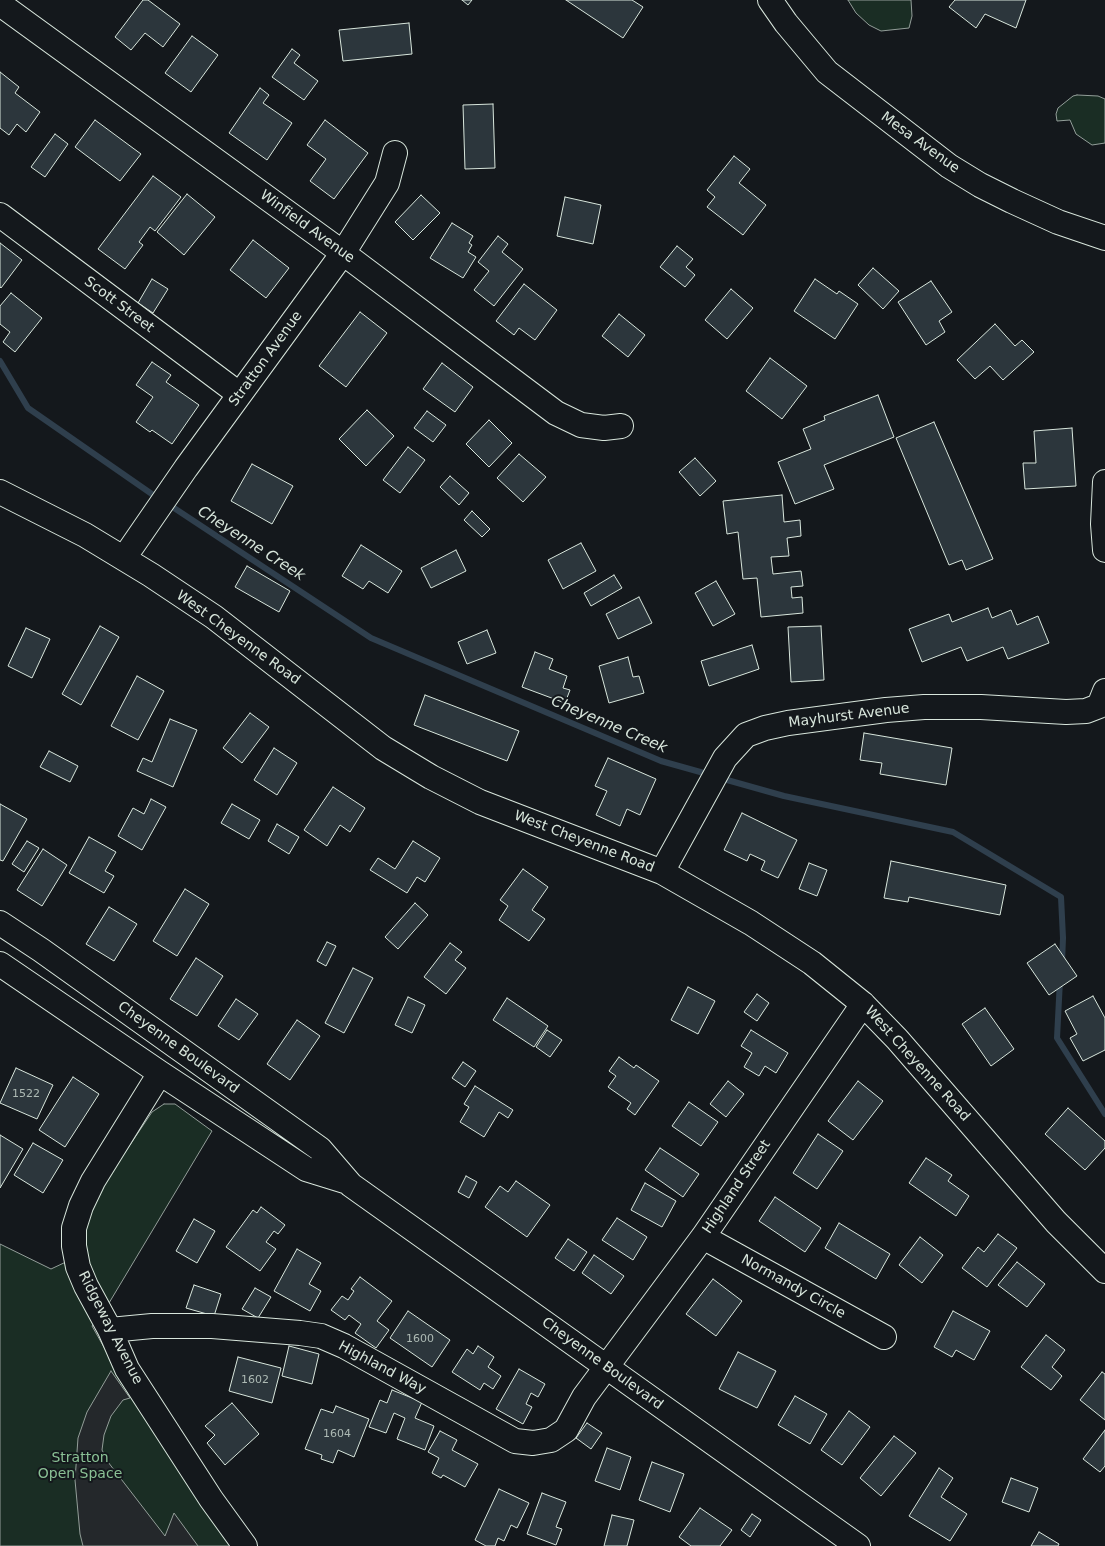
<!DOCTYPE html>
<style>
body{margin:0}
canvas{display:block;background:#14181c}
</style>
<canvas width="1105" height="1546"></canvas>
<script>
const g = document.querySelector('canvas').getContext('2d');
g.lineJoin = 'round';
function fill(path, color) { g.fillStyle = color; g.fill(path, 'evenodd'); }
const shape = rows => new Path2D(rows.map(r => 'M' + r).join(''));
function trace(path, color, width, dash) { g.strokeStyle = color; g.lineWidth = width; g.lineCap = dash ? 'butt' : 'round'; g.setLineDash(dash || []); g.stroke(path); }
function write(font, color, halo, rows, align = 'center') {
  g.font = font + ' "DejaVu Sans",sans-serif'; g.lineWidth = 4; g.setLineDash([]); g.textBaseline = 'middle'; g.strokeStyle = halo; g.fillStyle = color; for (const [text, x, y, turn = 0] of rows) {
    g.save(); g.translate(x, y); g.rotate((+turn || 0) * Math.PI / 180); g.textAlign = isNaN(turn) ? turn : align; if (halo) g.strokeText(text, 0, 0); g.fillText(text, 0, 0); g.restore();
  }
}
const green = shape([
 [848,0,911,0,912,16,909,28,881,31,869,25,856,13,848,0],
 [1077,95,1098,96,1105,99,1105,143,1092,145,1076,134,1070,120,1057,121,1056,114,1058,108,1073,96,1077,95],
 [164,1104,175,1104,212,1131,109,1303,92,1326,135,1402,232,1546,0,1546,0,1244,51,1269,85,1253,84,1238,87,1218,93,1200,152,1112,164,1104]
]);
const parking = shape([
 [111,1371,130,1398,123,1400,111,1416,104,1435,102,1450,108,1462,165,1536,174,1513,198,1546,83,1546,80,1534,75,1480,78,1438,87,1412,111,1371]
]);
const stream = shape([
 [0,361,28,408,159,499],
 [168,504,371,638,661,761,711,775],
 [720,778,784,796,953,832,1061,897,1063,938,1062,962],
 [1060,980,1057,1038,1105,1114]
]);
const building = shape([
 [143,0,148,0,180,24,163,47,145,33,131,50,115,37,143,0],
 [462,0,472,0,468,5,462,0],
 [566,0,632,0,643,7,623,38,566,0],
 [955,0,1026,0,1016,28,985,14,976,28,949,7,955,0],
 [409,23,412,54,343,61,339,30,409,23],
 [192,36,218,55,191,92,165,73,192,36],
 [292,49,300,55,294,63,318,81,304,100,272,77,292,49],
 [0,72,19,87,15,93,40,112,26,132,17,124,9,135,0,128,0,72],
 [260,88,269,95,263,103,292,123,267,160,229,133,260,88],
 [493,104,495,168,465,169,463,105,493,104],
 [95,120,141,154,120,181,75,147,95,120],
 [325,120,368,153,334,199,310,181,326,159,307,145,325,120],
 [55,134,68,144,45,177,31,167,55,134],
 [734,156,750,169,739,183,766,205,743,235,707,207,715,197,707,190,734,156],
 [153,176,181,197,155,231,150,227,139,242,143,245,125,269,98,249,153,176],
 [187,194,215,217,184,255,157,232,187,194],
 [421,195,440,213,413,240,395,222,421,195],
 [565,197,601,205,593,244,557,236,565,197],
 [452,223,473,236,469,243,472,245,468,252,476,257,463,278,430,258,452,223],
 [498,236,508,244,502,252,523,269,494,306,474,290,489,271,478,262,498,236],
 [253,240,289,268,266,298,230,270,253,240],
 [0,243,22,260,1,288,0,287,0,243],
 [677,246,693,259,686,267,695,275,685,287,660,267,677,246],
 [873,268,899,291,883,309,858,285,873,268],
 [152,279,168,289,153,313,138,303,152,279],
 [815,279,837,294,839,291,858,304,835,339,794,311,815,279],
 [931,281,952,312,939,321,945,332,926,345,898,302,931,281],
 [524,284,557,310,535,340,519,328,514,335,496,321,524,284],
 [731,289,753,308,727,339,705,320,731,289],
 [11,293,42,318,15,352,3,342,10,332,0,324,0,306,11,293],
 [360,312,387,333,346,387,319,366,360,312],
 [619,314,645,335,628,357,602,336,619,314],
 [995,324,1015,346,1022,340,1034,352,1003,380,990,366,975,379,957,360,995,324],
 [770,358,807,386,782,419,746,391,770,358],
 [152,362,171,375,166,382,199,405,172,444,152,430,150,432,136,422,153,397,136,385,152,362],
 [442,363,473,387,455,412,423,389,442,363],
 [878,395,894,437,824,465,834,489,795,504,778,462,811,449,803,429,825,420,824,416,878,395],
 [367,410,394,436,366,466,339,439,367,410],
 [427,411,446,425,433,442,414,428,427,411],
 [489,420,512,443,489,467,466,444,489,420],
 [934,422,993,559,966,570,962,560,949,565,896,438,934,422],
 [1072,428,1076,486,1025,489,1023,463,1036,463,1034,431,1072,428],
 [408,447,425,460,400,493,383,480,408,447],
 [519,454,546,477,523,502,497,478,519,454],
 [695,458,716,481,700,496,679,472,695,458],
 [252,464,293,486,272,524,231,501,252,464],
 [450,476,469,493,459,505,440,487,450,476],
 [782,495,784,522,800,520,801,536,787,538,789,556,771,557,773,574,801,571,803,586,791,587,792,598,802,597,803,613,761,617,757,578,743,579,738,532,727,534,723,501,782,495],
 [472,511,490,529,482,537,464,520,472,511],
 [581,543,596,571,563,589,548,560,581,543],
 [361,545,402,571,388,593,369,581,363,589,342,576,361,545],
 [456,550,466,571,431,588,421,568,456,550],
 [247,566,290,591,279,612,235,587,247,566],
 [614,575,622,588,591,606,584,593,614,575],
 [716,581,735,614,713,626,695,593,716,581],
 [639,597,652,623,618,639,606,614,639,597],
 [988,608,992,618,1011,610,1017,625,1038,616,1049,643,1008,659,1003,647,967,661,961,647,922,662,909,629,949,614,952,622,988,608],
 [100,626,119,637,81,705,62,694,100,626],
 [821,626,824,680,791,682,788,627,821,626],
 [26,628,50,639,32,678,8,666,26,628],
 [487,630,496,653,467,664,458,642,487,630],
 [752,645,759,669,709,686,701,661,752,645],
 [535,652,553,659,549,669,567,676,563,688,570,690,565,703,522,687,535,652],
 [628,657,633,677,639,676,644,693,609,703,599,666,628,657],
 [137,676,164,691,138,740,111,726,137,676],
 [425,695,519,731,507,761,414,725,425,695],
 [250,713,269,727,242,763,223,748,250,713],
 [170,719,197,730,173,787,137,771,143,758,152,762,170,719],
 [864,733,952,748,946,785,880,774,882,763,860,760,864,733],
 [274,748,297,763,277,795,254,780,274,748],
 [49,751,78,766,70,782,40,767,49,751],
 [608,758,656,779,640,815,627,809,620,826,596,815,607,791,595,786,608,758],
 [333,787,365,808,350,832,340,825,327,846,304,830,333,787],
 [151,799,166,807,142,850,118,836,133,808,144,814,151,799],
 [0,804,27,819,3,861,0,860,0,804],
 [232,804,260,820,249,839,221,823,232,804],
 [742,813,797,840,778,878,761,870,765,861,750,854,747,861,724,850,742,813],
 [277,824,299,837,289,854,268,841,277,824],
 [89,837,116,852,105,871,114,876,104,893,69,873,89,837],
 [27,841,39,848,24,872,12,864,27,841],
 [413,841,440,858,425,882,417,877,407,893,370,870,378,858,395,869,413,841],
 [43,849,67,865,42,906,17,890,43,849],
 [891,861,1006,885,1000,915,909,897,908,902,884,898,891,861],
 [809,863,827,870,817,896,799,889,809,863],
 [523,869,548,887,532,910,545,919,529,941,499,920,508,906,500,900,523,869],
 [185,889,209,904,177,956,153,941,185,889],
 [415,903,428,915,398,949,385,937,415,903],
 [109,907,137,924,114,961,86,944,109,907],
 [327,942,336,946,326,966,317,961,327,942],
 [450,943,462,952,455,960,466,968,446,994,424,977,450,943],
 [1055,944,1077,976,1049,995,1027,963,1055,944],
 [196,958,223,976,197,1016,170,999,196,958],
 [353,968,373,978,344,1033,325,1023,353,968],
 [688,987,715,1001,698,1034,671,1020,688,987],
 [757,994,769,1003,757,1021,744,1012,757,994],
 [1093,996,1105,1018,1105,1050,1083,1061,1070,1038,1077,1034,1065,1011,1093,996],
 [408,997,425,1005,412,1033,395,1025,408,997],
 [507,998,548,1026,534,1047,493,1020,507,998],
 [236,999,258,1014,239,1040,218,1026,236,999],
 [985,1008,1014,1049,991,1066,962,1024,985,1008],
 [297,1020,320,1036,290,1080,267,1064,297,1020],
 [547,1030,562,1040,550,1057,536,1047,547,1030],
 [751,1030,788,1053,776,1073,765,1066,759,1076,744,1067,752,1053,741,1046,751,1030],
 [619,1057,634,1068,636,1065,659,1081,635,1115,627,1109,631,1103,608,1087,616,1076,609,1071,619,1057],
 [463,1062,476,1071,465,1087,452,1078,463,1062],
 [16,1068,53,1085,37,1119,0,1103,16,1068],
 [73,1077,99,1094,65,1147,39,1130,73,1077],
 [728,1081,744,1094,726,1117,710,1104,728,1081],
 [858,1081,883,1101,853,1140,828,1121,858,1081],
 [475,1086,513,1110,508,1118,499,1112,484,1137,460,1122,469,1107,464,1104,475,1086],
 [689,1102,718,1122,701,1146,672,1126,689,1102],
 [1068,1108,1105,1141,1105,1148,1085,1170,1045,1134,1068,1108],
 [818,1134,843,1151,817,1189,793,1173,818,1134],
 [0,1135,23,1149,0,1188,0,1135],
 [33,1143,63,1160,43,1193,14,1175,33,1143],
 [660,1148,699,1174,683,1197,645,1170,660,1148],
 [926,1158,952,1175,948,1181,969,1196,956,1216,909,1183,926,1158],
 [466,1176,477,1182,469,1198,458,1192,466,1176],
 [516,1181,550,1205,527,1237,485,1207,500,1186,508,1192,516,1181],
 [645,1183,676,1201,662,1227,631,1210,645,1183],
 [775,1197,821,1228,805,1252,759,1221,775,1197],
 [261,1207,285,1225,278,1234,274,1231,266,1242,276,1249,260,1271,226,1247,253,1210,257,1213,261,1207],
 [617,1218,647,1237,633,1260,602,1240,617,1218],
 [194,1219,215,1231,197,1263,176,1251,194,1219],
 [839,1223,890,1254,876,1279,825,1248,839,1223],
 [998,1234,1017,1248,987,1287,962,1268,978,1247,984,1252,998,1234],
 [920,1237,943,1255,922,1283,899,1265,920,1237],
 [568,1239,587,1252,574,1271,555,1258,568,1239],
 [297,1249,321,1263,309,1284,321,1291,310,1311,274,1291,297,1249],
 [594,1255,624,1276,611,1294,582,1273,594,1255],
 [1017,1262,1045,1284,1027,1307,998,1285,1017,1262],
 [360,1277,392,1301,377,1321,389,1330,376,1348,355,1333,361,1324,349,1315,345,1320,331,1310,342,1296,348,1300,354,1291,351,1289,360,1277],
 [713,1279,742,1301,716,1336,686,1314,713,1279],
 [194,1285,221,1294,214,1316,186,1308,194,1285],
 [255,1288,271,1297,258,1318,242,1309,255,1288],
 [408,1311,450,1340,432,1367,390,1338,408,1311],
 [953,1311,990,1331,974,1360,956,1350,952,1357,934,1347,953,1311],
 [1046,1335,1065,1350,1052,1367,1062,1376,1051,1390,1021,1367,1046,1335],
 [289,1346,319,1354,312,1384,282,1376,289,1346],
 [478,1346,494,1357,488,1367,501,1376,493,1389,484,1383,480,1390,452,1372,467,1349,473,1354,478,1346],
 [738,1352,776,1371,757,1408,719,1389,738,1352],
 [238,1357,281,1368,272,1403,229,1391,238,1357],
 [519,1369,545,1384,538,1397,531,1393,526,1404,532,1407,523,1424,496,1409,519,1369],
 [1102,1372,1105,1374,1105,1420,1080,1400,1102,1372],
 [392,1390,422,1402,415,1418,434,1426,425,1450,397,1439,405,1418,394,1413,386,1433,369,1427,380,1400,387,1403,392,1390],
 [795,1396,827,1414,810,1444,778,1425,795,1396],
 [232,1403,259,1434,225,1465,207,1443,215,1435,205,1426,232,1403],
 [336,1406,369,1419,354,1457,338,1450,333,1463,321,1459,322,1455,305,1449,321,1409,333,1413,336,1406],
 [849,1411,870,1427,842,1465,821,1450,849,1411],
 [587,1423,602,1433,591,1449,576,1438,587,1423],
 [1105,1430,1105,1466,1100,1472,1083,1459,1105,1430],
 [440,1431,457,1440,452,1450,478,1464,465,1487,443,1475,441,1478,432,1473,439,1458,428,1452,440,1431],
 [894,1436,916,1453,881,1496,860,1478,894,1436],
 [607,1448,631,1457,620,1490,595,1481,607,1448],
 [652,1462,684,1474,670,1512,639,1500,652,1462],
 [939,1468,953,1478,941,1497,967,1514,950,1541,909,1516,939,1468],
 [1011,1478,1038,1488,1029,1512,1002,1502,1011,1478],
 [499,1489,529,1503,517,1528,511,1525,504,1541,498,1538,495,1546,486,1546,475,1540,499,1489],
 [542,1493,566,1502,556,1527,562,1529,556,1545,527,1534,542,1493],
 [700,1508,732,1530,720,1546,691,1546,679,1537,700,1508],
 [752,1514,761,1520,750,1537,741,1530,752,1514],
 [612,1515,634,1520,627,1546,604,1546,612,1515],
 [1039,1532,1059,1544,1058,1546,1031,1546,1039,1532]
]);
const minor = shape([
 [770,0,786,23,827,72,949,166,980,185,1012,201,1058,222,1105,238],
 [0,4,343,253,556,413,581,425,604,428,621,426],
 [0,215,239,394],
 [1105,482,1103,524,1105,550],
 [0,492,85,535,151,575,214,617,383,748,431,777,480,802,662,872,751,923,812,963,863,1004,897,1039,1056,1222,1105,1271],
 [124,558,186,468,343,253,387,183,395,153],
 [662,872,725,758,746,735,765,728,788,723,886,710,924,707,981,707,1066,712,1086,711,1099,706,1105,691],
 [0,923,41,950,320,1149,351,1185,858,1546],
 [0,964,160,1073,306,1169,348,1182],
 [160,1073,93,1181,81,1206,74,1228,74,1246,78,1267,86,1286,110,1330,127,1369,211,1499,245,1546],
 [703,1237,884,1337],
 [110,1330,152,1326,212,1326,300,1333,321,1336,344,1346,515,1441,533,1443,551,1440,566,1430,584,1397,703,1237,863,1004]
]);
const numberNames = [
 ["1522",26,1094],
 ["1600",420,1339],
 ["1602",255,1380],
 ["1604",337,1434]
];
const streetNames = [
 ["Mesa Avenue",920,143,36],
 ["Winfield Avenue",307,227,36],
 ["Scott Street",119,305,37],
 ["Stratton Avenue",266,359,-54],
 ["West Cheyenne Road",238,638,36],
 ["Mayhurst Avenue",849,716,-7],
 ["West Cheyenne Road",584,842,21],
 ["Cheyenne Boulevard",178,1048,36],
 ["West Cheyenne Road",917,1064,48],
 ["Highland Street",737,1187,-56],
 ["Normandy Circle",793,1287,29],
 ["Ridgeway Avenue",110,1328,63],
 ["Cheyenne Boulevard",602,1364,36],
 ["Highland Way",382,1368,28]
];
const parkNames = [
 ["Stratton",80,1458],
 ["Open Space",80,1474]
];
const waterNames = [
 ["Cheyenne Creek",251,544,33],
 ["Cheyenne Creek",609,725,23]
];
fill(green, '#1a2d24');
trace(green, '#939e99', 1);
fill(parking, '#24282b');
trace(parking, '#939e99', 1);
trace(stream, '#2f3f4d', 6);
fill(building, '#2c363c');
trace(building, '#d8e6dc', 1);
trace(minor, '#d8e6dc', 26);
trace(minor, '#14181c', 24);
write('11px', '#adbab4', null, numberNames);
write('14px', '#d8e6dc', '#14181c', streetNames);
write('14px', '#8ac095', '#14181c', parkNames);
write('italic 15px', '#d8e6dc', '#14181c', waterNames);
</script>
